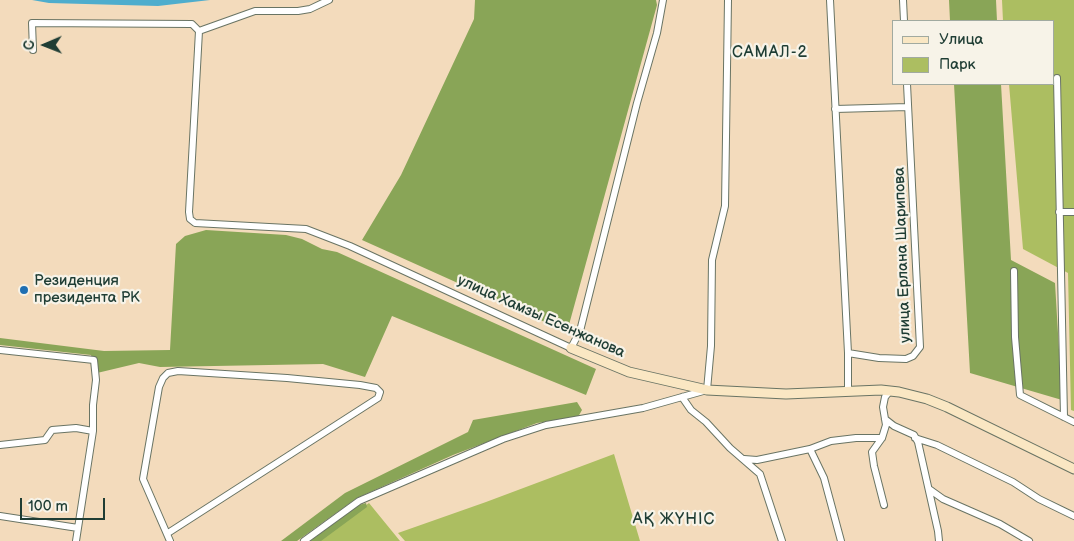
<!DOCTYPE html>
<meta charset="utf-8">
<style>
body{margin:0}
#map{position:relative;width:1074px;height:541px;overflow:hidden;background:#f3dbbc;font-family:"Balsamiq Sans",sans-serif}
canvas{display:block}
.legend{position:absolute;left:892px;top:20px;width:162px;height:65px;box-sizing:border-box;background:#f7f3e8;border:1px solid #a1aaa0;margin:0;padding:6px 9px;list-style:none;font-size:15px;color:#1f3d34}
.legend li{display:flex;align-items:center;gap:10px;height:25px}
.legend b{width:25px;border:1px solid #a1aaa0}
.north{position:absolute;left:20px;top:20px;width:50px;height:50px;-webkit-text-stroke:4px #f7f3e8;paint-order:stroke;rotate:269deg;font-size:14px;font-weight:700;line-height:20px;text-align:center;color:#1f3d34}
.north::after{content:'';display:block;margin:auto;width:18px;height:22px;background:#1f3d34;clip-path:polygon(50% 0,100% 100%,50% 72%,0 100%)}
.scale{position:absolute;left:20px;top:498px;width:85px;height:22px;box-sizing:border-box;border:2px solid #1f3d34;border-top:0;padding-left:6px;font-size:15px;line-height:18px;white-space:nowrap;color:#1f3d34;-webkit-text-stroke:4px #f7f3e8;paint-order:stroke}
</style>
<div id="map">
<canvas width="1074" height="541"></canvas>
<ul class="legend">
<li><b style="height:6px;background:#fae7c3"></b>Улица</li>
<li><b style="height:14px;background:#acbe61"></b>Парк</li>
</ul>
<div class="north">С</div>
<div class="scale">100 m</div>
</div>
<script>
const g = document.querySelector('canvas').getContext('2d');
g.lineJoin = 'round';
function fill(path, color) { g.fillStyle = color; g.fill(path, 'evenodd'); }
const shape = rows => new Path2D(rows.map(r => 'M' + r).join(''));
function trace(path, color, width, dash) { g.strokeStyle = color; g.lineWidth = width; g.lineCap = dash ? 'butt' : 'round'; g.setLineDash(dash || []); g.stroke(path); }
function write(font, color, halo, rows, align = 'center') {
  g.font = font + ' "Balsamiq Sans",sans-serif'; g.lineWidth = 4.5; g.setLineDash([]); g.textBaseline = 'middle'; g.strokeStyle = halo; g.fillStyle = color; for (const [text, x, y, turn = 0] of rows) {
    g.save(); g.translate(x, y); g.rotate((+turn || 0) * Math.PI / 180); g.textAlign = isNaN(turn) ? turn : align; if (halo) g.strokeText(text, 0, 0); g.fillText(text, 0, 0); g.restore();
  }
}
const green = shape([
 [1002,0,1074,0,1074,411,1071,410,1068,273,1023,249,1009,84,1053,84,1053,21,1003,21],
 [614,454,640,541,405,541,398,533,486,502],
 [369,503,400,541,316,541]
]);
const forest = shape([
 [475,0,656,0,657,5,567,332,362,240,401,175,474,19],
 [949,0,996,0,997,21,950,21],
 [954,84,1001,84,1011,260,1055,283,1062,400,970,373],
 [206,230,286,235,302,239,322,249,337,252,596,369,586,395,392,316,365,377,323,364,160,367,139,363,97,373,91,355,0,345,0,338,104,351,170,350,176,244,185,236],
 [577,402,582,410,578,417,537,423,453,455,357,498,297,541,281,541,345,493,468,432,473,420],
 [366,503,367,507,321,541,310,541,359,505]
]);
const water = shape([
 [32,0,210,0,158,6,49,3]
]);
const street = shape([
 [830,0,848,353,848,392],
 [903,0,904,21],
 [199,31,255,11,298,11,310,9,329,0],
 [33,50,32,23,192,24,199,31,189,212,190,219,195,223,306,229,350,246,571,348,580,331,637,103,657,33,663,0],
 [1057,78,1064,417],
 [835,109,908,107],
 [1059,212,1074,212],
 [1014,271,1015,337,1020,395,1074,422],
 [0,350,94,360,96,380,93,405,93,431,76,541],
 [848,353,879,358,906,359,913,356,920,347,907,84],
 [682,397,691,410,706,422,730,448,760,474,782,541],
 [885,419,894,426,914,435,918,442,938,531,939,541],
 [915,438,937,445,1013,482,1039,499,1074,516],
 [0,445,45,440,52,430,76,428,93,431],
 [810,449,824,478,841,541],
 [744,459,757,460,810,449,831,441,856,438,882,438],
 [929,489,943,499,1000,524,1029,541],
 [884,505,874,466,872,452,882,438,886,425,883,407,885,397,890,391],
 [0,516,78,528],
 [168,533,378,398,380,392,376,388,360,385,287,378,178,371,168,373,163,378,159,387,143,479,170,541],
 [304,541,359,501,503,439,546,425,643,408,707,390,711,346,712,260,725,206,728,0]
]);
const secondary = shape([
 [571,348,629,372,707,390,786,394,881,390,899,392,927,399,947,407,1074,469]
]);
const markers = [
 [24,290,5,"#1f6fb2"]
];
const streetNames = [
 ["улица Ерлана Шарипова",903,255,-92],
 ["улица Хамзы Есенжанова",541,317,24]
];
const poiNames = [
 ["Резиденция",34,281],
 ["президента РК",34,298]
];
const neighbourhoodNames = [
 ["САМАЛ-2",770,53],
 ["АҚ ЖҮНІС",674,520]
];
fill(green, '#acbe61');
fill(forest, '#89a557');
fill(water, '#4eadcd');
trace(street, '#697464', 8);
trace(secondary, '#697464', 11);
trace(street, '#fff', 6);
trace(secondary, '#fae7c3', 9);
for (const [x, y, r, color] of markers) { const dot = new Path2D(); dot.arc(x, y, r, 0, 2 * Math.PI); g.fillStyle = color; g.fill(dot); trace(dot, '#f7f3e8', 2); }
write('15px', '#1f3d34', '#f7f3e8', streetNames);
write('15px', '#1f3d34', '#f7f3e8', poiNames, 'left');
g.letterSpacing = '1px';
write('16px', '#1f3d34', '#f7f3e8', neighbourhoodNames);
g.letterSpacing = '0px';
</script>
